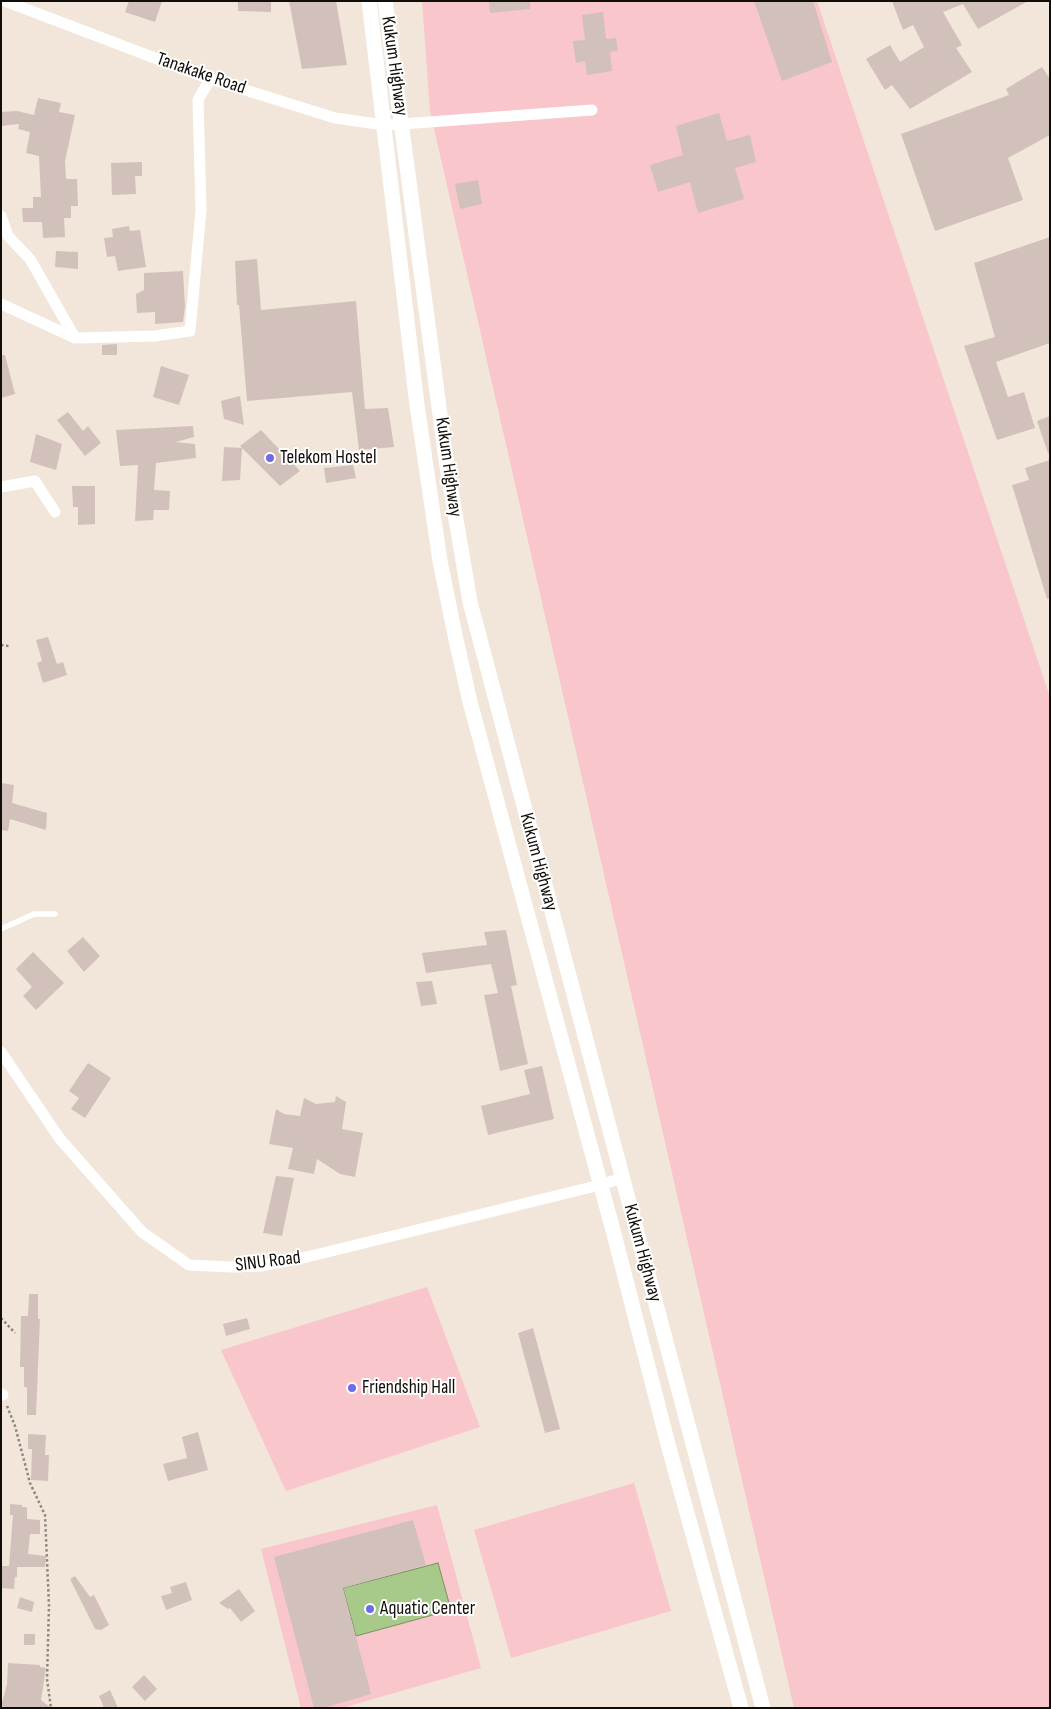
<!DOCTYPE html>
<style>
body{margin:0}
#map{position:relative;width:1051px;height:1709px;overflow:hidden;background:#f1e6d9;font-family:"Sofia Sans Condensed",sans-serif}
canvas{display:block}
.frame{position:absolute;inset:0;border:2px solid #110d09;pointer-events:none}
</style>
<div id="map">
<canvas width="1051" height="1709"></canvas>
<div class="frame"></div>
</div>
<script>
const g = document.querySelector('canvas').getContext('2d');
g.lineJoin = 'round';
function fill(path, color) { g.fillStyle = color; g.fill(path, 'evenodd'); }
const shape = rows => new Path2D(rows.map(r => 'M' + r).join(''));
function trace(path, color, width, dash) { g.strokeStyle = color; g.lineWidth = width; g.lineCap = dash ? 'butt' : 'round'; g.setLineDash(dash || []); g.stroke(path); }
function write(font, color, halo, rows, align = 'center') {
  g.font = font + ' "Sofia Sans Condensed",sans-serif'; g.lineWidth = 4; g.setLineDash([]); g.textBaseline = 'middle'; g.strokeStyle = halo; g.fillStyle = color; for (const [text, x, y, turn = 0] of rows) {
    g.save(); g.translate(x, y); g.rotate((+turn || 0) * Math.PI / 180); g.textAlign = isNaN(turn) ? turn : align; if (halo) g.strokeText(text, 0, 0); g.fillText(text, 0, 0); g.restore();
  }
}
const green = shape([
 [422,1,817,1,1050,697,1050,1708,794,1708,430,111],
 [427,1287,480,1427,286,1491,221,1350],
 [634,1483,671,1611,511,1658,474,1530],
 [437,1505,481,1668,342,1708,301,1708,261,1549]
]);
const water = shape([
 [438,1563,451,1610,356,1636,343,1588,438,1563]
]);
const building = shape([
 [129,1,162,1,155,22,125,12],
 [238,1,271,1,271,12,238,11],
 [289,1,336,1,347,65,302,69],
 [489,1,530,1,530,9,490,13],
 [754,1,813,1,832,62,782,81],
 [892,1,1028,1,978,29,963,4,943,12,962,45,956,48,972,72,910,109,892,85,885,90,866,59,890,45,900,62,924,47,913,25,903,30],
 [603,12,606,39,616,38,618,51,610,52,612,71,587,75,585,61,576,63,573,41,585,40,582,15],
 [1042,67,1050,79,1050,135,1008,158,1023,200,935,231,901,134,1009,95,1006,89],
 [38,98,61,103,59,112,75,115,65,161,66,179,77,179,78,206,71,206,71,218,64,218,65,237,43,238,42,222,23,222,22,208,33,208,33,197,41,197,39,156,26,153,30,132,18,129,19,124,1,126,1,112,17,111,34,115],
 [719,113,727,141,750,135,756,162,735,168,744,199,698,213,690,182,658,192,650,165,683,155,676,126],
 [142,162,142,176,135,176,136,194,112,195,111,163],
 [478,180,482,204,460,209,455,184],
 [129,226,130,231,140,230,146,267,118,271,115,256,107,257,104,238,113,237,112,229],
 [1050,237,1050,343,996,362,1008,397,1024,392,1035,428,997,440,964,346,995,337,974,263],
 [56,251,78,252,78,269,55,267],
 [257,259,261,310,356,301,365,409,388,408,394,447,359,450,352,392,247,401,239,305,237,305,235,261],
 [183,271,185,307,183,322,155,324,155,312,137,313,136,294,144,290,144,273],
 [117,344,117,355,102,355,102,345],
 [1,355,5,355,15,394,1,398],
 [161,366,189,375,179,405,153,397],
 [240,396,244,425,224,419,221,401],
 [68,412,83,431,88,426,101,443,85,456,57,420],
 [1050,416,1050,452,1048,453,1037,421],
 [193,426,194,437,176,442,195,444,196,458,156,463,154,490,170,491,169,510,154,510,153,520,135,521,138,465,120,466,116,430],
 [261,430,300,471,280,486,240,446],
 [36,434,62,444,56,470,30,462],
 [224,447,242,448,240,480,222,481],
 [1050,460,1050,598,1047,599,1012,485,1029,480,1025,468],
 [353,465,356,478,326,483,324,468],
 [72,486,95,486,95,524,78,525,78,507,73,507],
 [48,637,57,664,63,662,67,675,43,683,37,663,42,661,36,640],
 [1,783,14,785,12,803,47,813,46,830,10,819,8,831,1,830],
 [506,930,517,985,511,986,528,1064,500,1071,484,995,498,993,491,964,426,973,422,953,487,945,484,932],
 [83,937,100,956,84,972,67,951],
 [33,952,64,983,36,1010,23,996,32,987,16,969],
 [432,981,437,1004,421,1006,416,982],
 [88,1063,111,1078,85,1118,71,1109,79,1098,69,1091],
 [542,1066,554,1119,488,1135,481,1106,530,1094,524,1070],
 [336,1096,346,1102,342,1129,363,1133,355,1177,340,1174,317,1159,314,1174,288,1169,293,1148,269,1144,276,1109,284,1114,300,1116,304,1098,316,1104,335,1102],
 [276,1176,294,1178,282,1236,263,1233],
 [29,1294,38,1294,38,1319,40,1319,36,1415,27,1415,27,1387,24,1387,24,1367,20,1367,21,1316,28,1316],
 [247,1318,250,1329,226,1336,223,1324],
 [533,1328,560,1429,545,1433,518,1333],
 [198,1432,208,1470,168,1481,163,1464,187,1458,182,1437],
 [28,1434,46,1435,45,1455,49,1455,48,1481,31,1480,32,1449,28,1449],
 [10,1504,22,1505,22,1507,27,1507,27,1519,40,1520,40,1534,30,1534,28,1554,46,1556,45,1567,17,1567,17,1577,15,1577,14,1589,2,1588,2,1566,9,1566,13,1515,10,1515],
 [413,1520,426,1565,343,1588,371,1694,323,1708,314,1708,274,1557],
 [75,1576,90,1597,94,1595,109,1625,101,1630,95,1629,70,1579],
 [186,1582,192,1600,166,1610,161,1596,172,1593,170,1587],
 [239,1589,255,1611,241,1622,230,1608,228,1609,219,1603],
 [20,1597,34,1602,32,1612,17,1608],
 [24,1634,35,1634,35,1645,24,1645],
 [8,1663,40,1665,40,1667,46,1668,41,1700,51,1708,8,1708,1,1706,7,1684],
 [144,1675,157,1689,145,1701,132,1687],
 [110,1690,118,1708,104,1708,99,1696]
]);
const path = shape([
 [1,645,9,646],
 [1,1318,15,1333],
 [7,1406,15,1426,30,1483,45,1515,49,1606,47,1679,51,1708]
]);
const lane = shape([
 [1,929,34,914,55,914]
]);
const street = shape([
 [5,1,210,79,335,118,385,125,402,124,592,110],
 [1,216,8,236,30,259,75,338,155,336,190,331,201,210,198,100,210,79],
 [1,304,75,338],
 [1,487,35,481,55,512],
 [1,1052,60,1139,142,1232,189,1265,232,1267,261,1266,307,1257,600,1185,622,1178],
 [1,1394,3,1395]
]);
const secondary = shape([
 [369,1,417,405,440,561,455,635,470,702,614,1234,669,1448,741,1708],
 [385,1,446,460,470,602,763,1708]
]);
const markers = [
 [270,458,5,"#6d6be5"],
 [352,1388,5,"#6d6be5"],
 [370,1609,5,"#6d6be5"]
];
const streetNames = [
 ["Kukum Highway",394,66,82],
 ["Tanakake Road",201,74,19],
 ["Kukum Highway",448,467,82],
 ["Kukum Highway",538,862,75],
 ["Kukum Highway",642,1253,75],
 ["SINU Road",268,1262,-7]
];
const poiNames = [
 ["Telekom Hostel",280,458],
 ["Friendship Hall",362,1388],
 ["Aquatic Center",380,1609]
];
fill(green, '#f8c6cb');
fill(water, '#a7ca8b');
trace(water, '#7a9164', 1);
fill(building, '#d2c1bb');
trace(path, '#8e877e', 2.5, [2.5, 2.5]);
trace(lane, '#fff', 5.5);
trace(street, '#fff', 11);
trace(secondary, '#fff', 15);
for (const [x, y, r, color] of markers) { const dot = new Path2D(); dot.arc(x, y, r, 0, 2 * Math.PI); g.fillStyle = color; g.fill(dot); trace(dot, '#fff', 2); }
write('19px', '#110d09', '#fff', streetNames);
write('19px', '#110d09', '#fff', poiNames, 'left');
</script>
